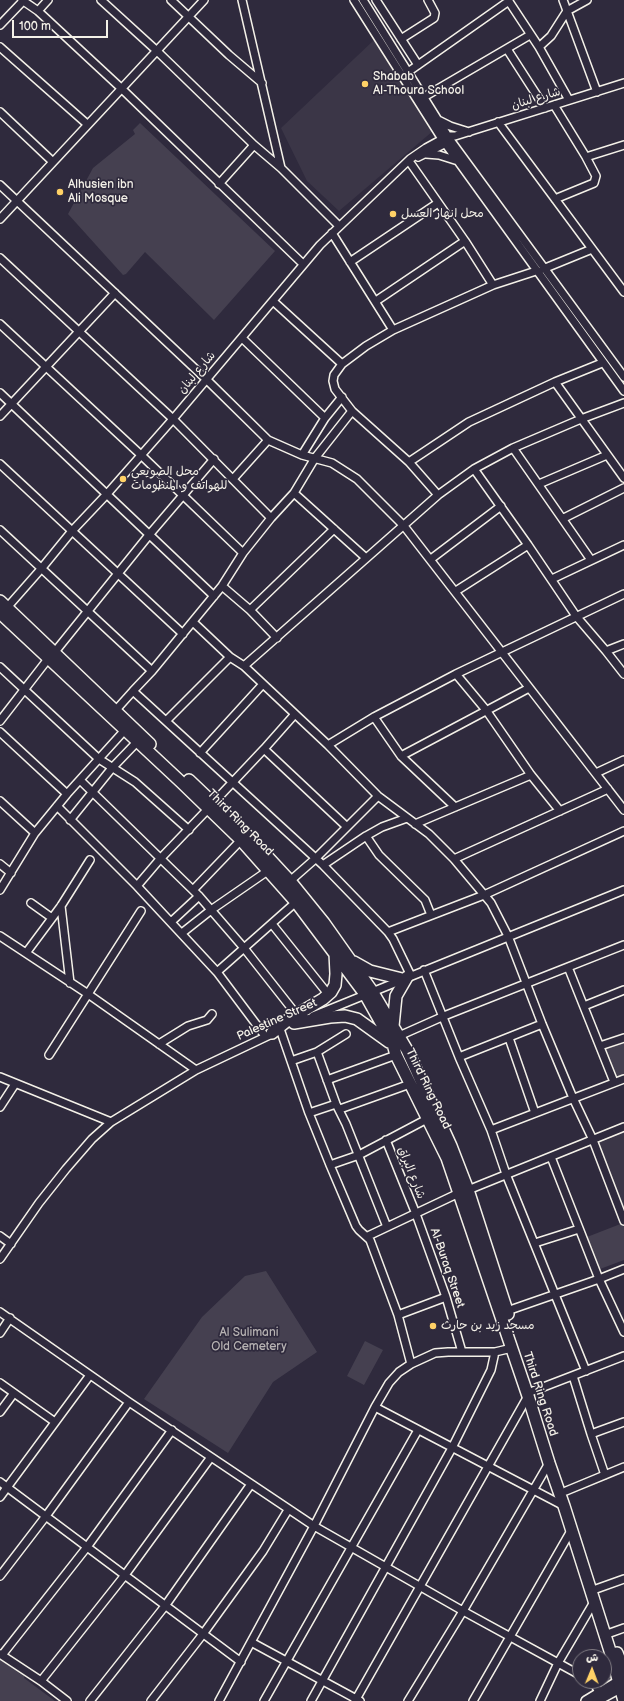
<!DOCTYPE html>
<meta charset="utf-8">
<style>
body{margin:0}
#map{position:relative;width:624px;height:1701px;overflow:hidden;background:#2f2a3d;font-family:"Balsamiq Sans","Playpen Sans Arabic",sans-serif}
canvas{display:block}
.north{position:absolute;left:572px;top:1649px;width:40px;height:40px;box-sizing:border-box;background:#2f2a3d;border:1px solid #7e7a81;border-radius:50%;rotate:1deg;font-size:11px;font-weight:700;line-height:16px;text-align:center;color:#f4f1e8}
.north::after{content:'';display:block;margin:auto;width:14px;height:18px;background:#ffd166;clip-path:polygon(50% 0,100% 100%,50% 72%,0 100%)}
.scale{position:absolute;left:12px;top:20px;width:96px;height:18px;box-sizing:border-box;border:2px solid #f4f1e8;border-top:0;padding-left:5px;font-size:12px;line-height:14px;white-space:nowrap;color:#f4f1e8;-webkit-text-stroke:3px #2f2a3d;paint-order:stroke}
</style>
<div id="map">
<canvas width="624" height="1701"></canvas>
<div class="north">ش</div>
<div class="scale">100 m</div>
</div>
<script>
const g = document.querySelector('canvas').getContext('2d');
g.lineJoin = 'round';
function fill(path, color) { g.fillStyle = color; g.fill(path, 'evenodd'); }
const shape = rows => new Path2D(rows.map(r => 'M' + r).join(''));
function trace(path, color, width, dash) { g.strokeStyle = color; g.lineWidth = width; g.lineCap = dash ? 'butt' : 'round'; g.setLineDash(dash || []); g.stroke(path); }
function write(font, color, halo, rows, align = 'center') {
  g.font = font + ' "Balsamiq Sans","Playpen Sans Arabic",sans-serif'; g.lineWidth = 3.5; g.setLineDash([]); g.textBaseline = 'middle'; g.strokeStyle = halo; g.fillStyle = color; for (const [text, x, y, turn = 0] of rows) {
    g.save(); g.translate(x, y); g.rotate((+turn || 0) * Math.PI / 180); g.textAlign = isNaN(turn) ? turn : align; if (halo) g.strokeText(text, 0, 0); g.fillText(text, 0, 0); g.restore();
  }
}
const built = shape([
 [374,40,433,131,339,211,307,181,281,128],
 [624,1129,624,1218,595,1141]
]);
const green = shape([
 [140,123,275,251,214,320,145,252,126,274,123,275,68,214,93,168,135,134,133,130],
 [624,1038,624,1079,614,1082,600,1046],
 [623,1223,624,1227,624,1260,600,1269,587,1237],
 [266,1271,317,1352,273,1382,228,1453,144,1399,202,1317,245,1276],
 [365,1341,383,1350,364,1385,347,1376],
 [0,1658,25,1674,24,1678,55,1701,0,1701]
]);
const minor = shape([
 [22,0,38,11,122,89,303,264],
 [101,0,157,51,254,145,281,168,339,226],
 [171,0,229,55,262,83],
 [242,0,281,168],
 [354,0,442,139,624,391],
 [363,0,451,141,624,377],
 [376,0,418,65],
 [508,0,539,47,569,100],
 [563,0,597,92],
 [38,11,48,0],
 [0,25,23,1],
 [401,39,434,18,435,13,428,0],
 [0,47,87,124],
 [539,47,551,36,567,11,587,0],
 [507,49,545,108],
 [408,72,509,1],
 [424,97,530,35],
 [554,105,586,157,596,176,594,183,555,199],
 [0,112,53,162],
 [438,120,450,126,469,132],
 [498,122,624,292],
 [426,154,439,155,458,161],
 [418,157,448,142],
 [586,157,624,145],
 [409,161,465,241,493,285],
 [219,184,254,145],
 [0,185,206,379,268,440,302,455,332,463,357,479,404,526,624,810],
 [0,219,204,0],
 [332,233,393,330],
 [0,258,173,419,271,518],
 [350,262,438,203],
 [543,269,592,249],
 [273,301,342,364],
 [376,301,465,241],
 [0,324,141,455,243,553],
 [242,338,325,418,302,455],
 [555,382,624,478],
 [0,393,214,596],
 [352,411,335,389,333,381,334,375,342,364,366,346,393,330,493,285,536,271],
 [0,416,115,293],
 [325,418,342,397],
 [513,448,591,560],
 [409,462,469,422,555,382,602,363],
 [0,464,183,634],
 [474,469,528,545,576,616,606,651,624,674],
 [233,479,268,440],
 [539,484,607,455],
 [294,493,366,558],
 [564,518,624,488],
 [0,530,152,671],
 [431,559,501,506],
 [552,579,624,545],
 [222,586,250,610,277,638],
 [456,591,528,545],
 [250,610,334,529],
 [4,611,41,569,72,531,107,494,173,419,320,245,410,159,426,148,448,136,455,136,624,83],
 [193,622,230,657,244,666,328,745,378,796,429,834,454,859,491,903,508,936,542,1024,573,1098,593,1140,624,1221],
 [606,651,624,644],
 [54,653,149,535,214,459],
 [244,666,438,495,474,469,513,448,581,419,624,403],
 [0,667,99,759,135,782,189,830],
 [456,674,486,710,531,775,560,811],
 [115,711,133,691],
 [374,717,401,756,455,807],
 [0,721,48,659],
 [166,721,230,657],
 [0,732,67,794],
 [328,745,374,717,456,674,624,594],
 [264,749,295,714],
 [200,753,263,684],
 [401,756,529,688],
 [596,773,624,760],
 [80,780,199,896,244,948,296,1014],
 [0,801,35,833],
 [214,802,264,749,347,827],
 [57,806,137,886,217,972,265,1036],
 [70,820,112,768,137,742],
 [415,824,531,775],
 [366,836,382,827,407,818],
 [454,859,608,789],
 [0,864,11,873],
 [323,865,366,836,379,855,425,900,431,915],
 [290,881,315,859,378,796],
 [137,886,160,859,208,809],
 [0,890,35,833,67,794,124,731],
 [193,890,241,840],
 [31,903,52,918],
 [61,906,70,983],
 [171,922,199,896],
 [272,924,328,994],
 [388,932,484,895,624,831],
 [182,933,211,910,269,870],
 [0,936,88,994,196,1070],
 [26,953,61,906,90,860],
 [568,967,614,1082],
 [424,970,459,1057,491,1130,506,1174,586,1371],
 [217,972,296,902],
 [411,976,393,939,388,932,323,865,133,691,152,671,222,586,243,553,271,518,294,493,315,458,352,411,409,462,438,495],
 [584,1006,624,990],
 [313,1016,624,890],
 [280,1029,309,1113,330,1165,356,1226,359,1230,370,1240,398,1315,411,1364],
 [399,1036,444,1016,624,945],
 [509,1038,535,1113],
 [159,1044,188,1026,207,1020,212,1014],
 [600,1046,624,1038],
 [317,1052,346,1034],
 [49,1055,141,911],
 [459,1057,542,1024],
 [291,1061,317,1052,336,1104,346,1124,387,1227],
 [0,1077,111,1122],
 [327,1080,396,1055],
 [0,1107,15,1084],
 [340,1109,410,1084],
 [309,1113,336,1104],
 [491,1130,624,1079],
 [386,1140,416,1214,446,1297,462,1352],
 [551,1157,599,1279,624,1332],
 [330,1165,359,1155,427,1119],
 [468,1190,624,1127],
 [0,1236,11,1244],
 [368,1236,459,1193],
 [535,1243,579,1229],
 [0,1259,39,1203,66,1169,92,1139,111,1122,196,1070,276,1032],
 [507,1311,599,1279,624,1269],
 [0,1312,129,1402,314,1526,463,1611,580,1675],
 [398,1315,446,1297],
 [0,1333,10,1318],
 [573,1376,591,1434,624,1422],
 [0,1383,55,1422],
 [533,1391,624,1356],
 [375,1407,564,1506],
 [0,1412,14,1393],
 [591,1434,605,1475],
 [0,1482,241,1662],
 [566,1491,624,1467],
 [0,1497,90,1375],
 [0,1576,46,1516,129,1402],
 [596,1589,624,1579],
 [610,1633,624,1628],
 [251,1642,360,1701],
 [0,1654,41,1681,67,1701],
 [2,1655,87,1547,172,1430],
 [41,1681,125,1575,211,1457],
 [591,1681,595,1685,599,1692],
 [90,1701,165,1606,251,1484],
 [151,1701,203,1634,263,1551,288,1510],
 [219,1701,314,1526,375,1407,389,1383,399,1372,411,1364,435,1353,448,1352,495,1352,512,1348],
 [264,1701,418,1430],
 [311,1701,452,1448,491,1370,495,1352],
 [355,1701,528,1396],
 [408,1701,463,1611,549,1463],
 [473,1701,572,1529],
 [540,1701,558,1663,594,1602]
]);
const major = shape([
 [586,1701,624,1678],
 [596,1701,624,1686]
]);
const highway = shape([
 [0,601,150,744],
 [0,613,181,782,241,840,296,902,365,994,393,1044,396,1055,447,1158,528,1396,549,1463,564,1506,611,1654,624,1701],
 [189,780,252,840,290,881,324,923,372,991,407,1050,451,1146,468,1190,508,1314],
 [354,962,370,971,402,979],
 [294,1023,330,1017,345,1016,357,1019,389,1042],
 [393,1026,396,996,407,977],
 [272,1033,288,1020,323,999,331,992,335,985,336,974,335,953],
 [617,1653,624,1671]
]);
const markers = [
 [365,84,4,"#ffd166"],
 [60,192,4,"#ffd166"],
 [393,214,4,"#ffd166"],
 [123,479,4,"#ffd166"],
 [433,1326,4,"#ffd166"]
];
const poiNames = [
 ["Shabab",373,77],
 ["Al-Thoura School",373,91],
 ["Alhusien ibn",68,185],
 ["Ali Mosque",68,199],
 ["محل انهار العسل",401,214],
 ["محل الصويعي",131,472],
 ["للهواتف و المنظومات",131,486],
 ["مسجد زيد بن حارث",441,1326]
];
const streetNames = [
 ["شارع لبنان",536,99,-17],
 ["شارع لبنان",197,373,-50],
 ["Third Ring Road",240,823,45],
 ["Palestine Street",277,1020,-24],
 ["Third Ring Road",428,1089,64],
 ["شارع البراق",411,1173,68],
 ["Al-Buraq Street",447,1268,71],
 ["Third Ring Road",540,1394,72]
];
const parkNames = [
 ["Al Sulimani",249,1333],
 ["Old Cemetery",249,1347]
];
fill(built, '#3b3647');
fill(green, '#454050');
trace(minor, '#f4f1e8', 10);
trace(major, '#f4f1e8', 12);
trace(highway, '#f4f1e8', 14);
trace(minor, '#2f2a3d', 7);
trace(major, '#2f2a3d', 9);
trace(highway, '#2f2a3d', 11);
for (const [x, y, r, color] of markers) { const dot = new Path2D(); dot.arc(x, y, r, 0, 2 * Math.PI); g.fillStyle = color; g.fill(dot); trace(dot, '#2f2a3d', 1.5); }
write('12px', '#f4f1e8', '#2f2a3d', poiNames, 'left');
write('12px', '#f4f1e8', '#2f2a3d', streetNames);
write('12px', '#b7b3b3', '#2f2a3d', parkNames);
</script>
